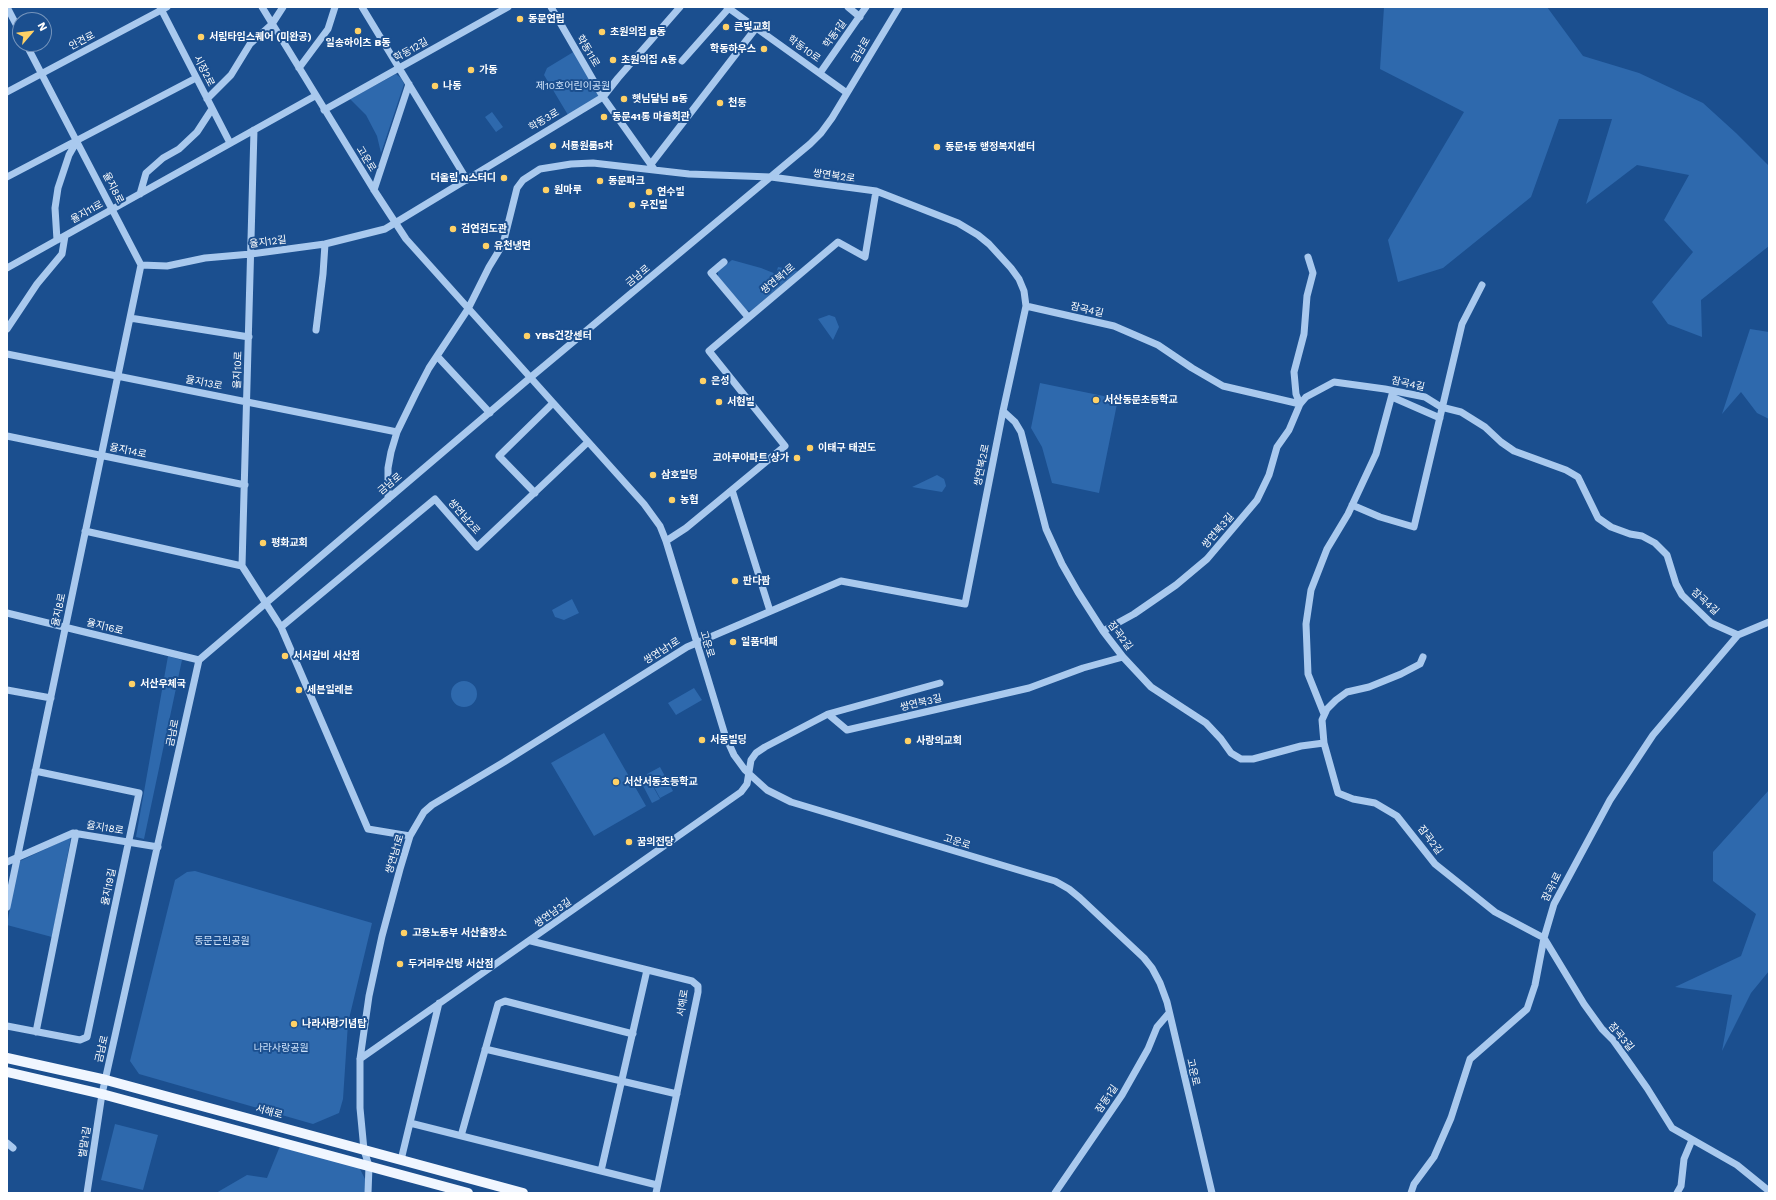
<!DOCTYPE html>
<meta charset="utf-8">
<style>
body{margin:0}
#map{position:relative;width:1776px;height:1200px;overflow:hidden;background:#1b4f8f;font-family:"Work Sans",sans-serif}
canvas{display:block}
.frame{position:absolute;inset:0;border:8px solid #fff;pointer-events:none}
.north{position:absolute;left:12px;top:12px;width:40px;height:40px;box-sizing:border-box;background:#1b4f8f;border:1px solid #7695bc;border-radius:50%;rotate:62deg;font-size:11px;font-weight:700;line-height:16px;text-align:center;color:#fff}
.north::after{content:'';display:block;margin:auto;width:14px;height:18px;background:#ffd166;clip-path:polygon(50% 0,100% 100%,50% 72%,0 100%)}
</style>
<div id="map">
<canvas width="1776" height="1200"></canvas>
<div class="frame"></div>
<div class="north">N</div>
</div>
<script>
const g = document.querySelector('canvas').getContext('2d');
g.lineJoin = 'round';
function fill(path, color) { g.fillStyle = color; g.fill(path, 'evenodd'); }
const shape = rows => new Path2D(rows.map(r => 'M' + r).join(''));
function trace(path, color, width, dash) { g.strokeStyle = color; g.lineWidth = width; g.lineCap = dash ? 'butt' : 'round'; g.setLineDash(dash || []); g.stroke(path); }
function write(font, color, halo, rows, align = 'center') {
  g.font = font + ' "Work Sans","Noto Sans KR",sans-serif'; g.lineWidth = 4; g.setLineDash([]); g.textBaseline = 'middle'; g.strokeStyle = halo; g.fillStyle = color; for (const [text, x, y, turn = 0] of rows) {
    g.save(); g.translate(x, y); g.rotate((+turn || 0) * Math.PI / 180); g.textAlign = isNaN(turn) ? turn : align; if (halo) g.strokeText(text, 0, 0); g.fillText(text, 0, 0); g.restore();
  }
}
const green = shape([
 [1384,7,1547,7,1583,56,1639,73,1703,103,1736,133,1769,166,1769,246,1701,300,1702,337,1668,324,1652,302,1693,252,1664,220,1689,175,1637,165,1586,204,1612,119,1559,119,1531,197,1443,268,1398,282,1388,240,1464,112,1380,69],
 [575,51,601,96,568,115,544,75,547,68],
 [396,74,401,78,404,84,381,153,377,136,366,115,350,99],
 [492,112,503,127,496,132,485,117],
 [732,260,761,268,776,274,778,267,798,271,751,311,746,310,718,277,718,271],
 [829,315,835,317,839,327,833,340,818,319],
 [1750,329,1769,332,1769,419,1757,413,1741,392,1722,414],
 [1040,383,1118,399,1099,493,1052,483,1042,447,1031,428],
 [937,475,944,479,945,482,946,486,942,492,912,487],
 [572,599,579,613,564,620,555,617,552,610],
 [168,656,182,660,144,839,136,837],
 '451 694a13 13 0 1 1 26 0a13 13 0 1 1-26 0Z',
 [694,688,702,700,676,715,668,703],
 [604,733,646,806,594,836,551,763],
 [660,767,673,791,660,798,647,774],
 [647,776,660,799,652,803,640,780],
 [1769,790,1769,971,1751,993,1722,1051,1732,995,1675,987,1741,956,1756,914,1713,881,1713,852],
 [71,837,52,937,7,925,18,862],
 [195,871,372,923,348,1023,343,1099,339,1113,313,1124,139,1074,130,1061,175,880,187,872],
 [115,1124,158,1135,143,1190,101,1180],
 [280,1146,359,1167,365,1179,366,1193,216,1193,247,1175,267,1178]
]);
const minor = shape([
 [7,7,20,32],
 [160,7,230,143],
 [262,7,374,190,406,239,644,504,660,526,666,541,725,735,734,755,745,770,767,790,791,802,1055,881,1069,889,1080,898,1144,958,1152,968,1160,983,1167,1002,1212,1193],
 [362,7,467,180],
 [551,7,603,97,654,169],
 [727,7,847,93],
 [848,7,860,17],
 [682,61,729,8],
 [299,68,328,29,335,7],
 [820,73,866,7],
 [7,92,167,7],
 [207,99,231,75,250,44,272,24,283,7],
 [324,110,508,7],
 [254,130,242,566,281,627,368,829,410,836],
 [651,164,756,28],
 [7,177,196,78],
 [374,190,409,84],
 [140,194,146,173,163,158,179,149,197,132,212,109],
 [57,240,55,208,58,188,69,155,77,141],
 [724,262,711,273,748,317],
 [141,265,167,266,205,258,251,254,325,244,385,229,603,97,618,78,680,7],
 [7,268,315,96],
 [1026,306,1114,326,1158,345,1192,368,1223,386,1300,404],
 [130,318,249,337],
 [7,329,37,284,62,254,65,236],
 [316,330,323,274,325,244],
 [7,354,397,432],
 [437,356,490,413],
 [1392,397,1440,418],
 [1300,404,1296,394,1294,372,1304,334,1307,296,1313,273,1308,257],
 [1003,411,1015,422,1021,432,1046,529,1062,564,1078,592,1103,631,1123,657,1151,687,1206,723,1221,739,1231,753,1241,759,1253,759,1301,746,1324,743,1338,793,1353,799,1375,803,1397,816,1435,864,1495,912,1544,938,1584,1004,1602,1029,1613,1040,1623,1054,1647,1088,1672,1128,1737,1165,1769,1191],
 [7,436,245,485],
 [732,490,770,611],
 [535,493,499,456,553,403],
 [1352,505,1380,517,1414,527,1462,324,1482,285],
 [85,531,242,566],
 [666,541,686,528,785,446,709,351,838,242,865,257,876,191],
 [7,613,199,660],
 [281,627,435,499,477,547,588,442],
 [1103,631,1134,614,1176,585,1207,559,1257,500,1269,475,1277,447,1289,430,1300,404,1306,397,1334,382,1385,389,1425,397,1441,407,1461,412,1485,427,1501,442,1514,451,1566,470,1578,477,1598,518,1611,527,1630,534,1642,536,1655,543,1667,555,1676,584,1682,595,1711,623,1738,635],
 [7,690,51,698],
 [828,714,940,683],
 [1324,714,1308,674,1306,624,1311,590,1327,549,1348,514,1376,454,1393,391],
 [1324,743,1322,720,1327,709,1336,700,1347,692,1369,687,1401,674,1420,664,1423,657],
 [7,862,73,833,158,847],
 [7,907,141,265,26,44],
 [531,941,692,981,698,986,698,992,656,1193],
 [7,1026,80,1040,87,1037,139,793,35,771],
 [36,1032,76,833],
 [485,1049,677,1094],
 [360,1059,741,792,747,784,751,760,756,753,765,747,828,714,847,730,1029,688,1083,668,1123,657],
 [410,1123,657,1185],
 [461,1136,498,1004,505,1001,633,1034],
 [7,1143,13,1148],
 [401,1160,439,1003],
 [601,1171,647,970],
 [87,1193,102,1094,199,660,531,377,810,144,821,133,832,118,899,7],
 [368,1193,369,1166,364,1150,360,1108,360,1059,369,996,382,936,400,869,410,836,424,812,432,805,504,762,687,647,841,581,965,604,1003,411,1026,306,1024,291,1019,279,1011,268,989,244,978,235,958,223,876,191,771,177,689,174,593,163,571,164,540,169,523,180,517,188,503,244,489,267,468,309,429,368,416,393,397,432,391,452,388,468,388,499],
 [1055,1193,1122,1095,1148,1049,1157,1027,1169,1013],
 [1411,1193,1414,1184,1434,1157,1451,1118,1470,1059,1527,1009,1535,985,1544,938,1554,904,1610,800,1653,735,1738,635,1769,622],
 [1677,1193,1681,1186,1684,1159,1692,1140]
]);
const major = shape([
 [7,1058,106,1080,523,1193],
 [7,1072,102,1094,468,1193]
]);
const markers = [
 [520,19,4,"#ffd166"],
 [726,27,4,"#ffd166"],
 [358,31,4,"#ffd166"],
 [602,32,4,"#ffd166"],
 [201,37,4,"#ffd166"],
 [764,49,4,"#ffd166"],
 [613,60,4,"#ffd166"],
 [471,70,4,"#ffd166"],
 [435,86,4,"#ffd166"],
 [624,99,4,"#ffd166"],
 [720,103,4,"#ffd166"],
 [604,117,4,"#ffd166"],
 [553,146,4,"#ffd166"],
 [937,147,4,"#ffd166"],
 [504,178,4,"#ffd166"],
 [600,181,4,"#ffd166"],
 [546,190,4,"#ffd166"],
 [649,192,4,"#ffd166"],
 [632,205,4,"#ffd166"],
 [453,229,4,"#ffd166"],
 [486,246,4,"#ffd166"],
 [527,336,4,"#ffd166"],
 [703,381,4,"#ffd166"],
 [1096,400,4,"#ffd166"],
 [719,402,4,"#ffd166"],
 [810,448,4,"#ffd166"],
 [797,458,4,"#ffd166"],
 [653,475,4,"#ffd166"],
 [672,500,4,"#ffd166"],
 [263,543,4,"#ffd166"],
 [735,581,4,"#ffd166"],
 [733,642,4,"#ffd166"],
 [285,656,4,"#ffd166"],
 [132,684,4,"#ffd166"],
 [299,690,4,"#ffd166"],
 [702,740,4,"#ffd166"],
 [908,741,4,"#ffd166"],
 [616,782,4,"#ffd166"],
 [629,842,4,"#ffd166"],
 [404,933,4,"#ffd166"],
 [400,964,4,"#ffd166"],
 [294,1024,4,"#ffd166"]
];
const poiNames = [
 ["동문연립",528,19],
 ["큰빛교회",734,27],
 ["초원의집 B동",610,32],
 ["서림타임스퀘어 (미완공)",209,37],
 ["일송하이츠 B동",358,43,"center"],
 ["학동하우스",756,49,"right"],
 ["초원의집 A동",621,60],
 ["가동",479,70],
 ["나동",443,86],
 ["햇님달님 B동",632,99],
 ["천둥",728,103],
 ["동문41통 마을회관",612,117],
 ["서룡원룸5차",561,146],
 ["동문1동 행정복지센터",945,147],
 ["더올림 N스터디",496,178,"right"],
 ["동문파크",608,181],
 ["원마루",554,190],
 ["연수빌",657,192],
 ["우진빌",640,205],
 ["검연검도관",461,229],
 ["유천냉면",494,246],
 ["YBS건강센터",535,336],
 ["은성",711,381],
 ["서산동문초등학교",1104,400],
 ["서현빌",727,402],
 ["이태구 태권도",818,448],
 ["코아루아파트 상가",789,458,"right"],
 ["삼호빌딩",661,475],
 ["농협",680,500],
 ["평화교회",271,543],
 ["판다팜",743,581],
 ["일품대패",741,642],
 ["서서갈비 서산점",293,656],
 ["서산우체국",140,684],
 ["세븐일레븐",307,690],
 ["서동빌딩",710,740],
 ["사랑의교회",916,741],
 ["서산서동초등학교",624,782],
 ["꿈의전당",637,842],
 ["고용노동부 서산출장소",412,933],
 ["두거리우신탕 서산점",408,964],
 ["나라사랑기념탑",302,1024]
];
const streetNames = [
 ["학동1길",835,34,-54],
 ["안견로",82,41,-28],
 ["학동10로",804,49,36],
 ["학동12길",411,50,-29],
 ["금남로",861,50,-59],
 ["학동11로",588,51,60],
 ["시장2로",204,71,63],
 ["학동3로",544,120,-31],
 ["고운로",366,159,58],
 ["쌍연북2로",834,176,8],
 ["율지8로",113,188,63],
 ["율지11로",87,212,-29],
 ["율지12길",268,242,-7],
 ["금남로",638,276,-40],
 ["쌍연북1로",778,279,-40],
 ["잠곡4길",1087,310,13],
 ["율지10로",238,370,-88],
 ["율지13로",204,383,11],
 ["잠곡4길",1408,384,12],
 ["율지14로",128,451,12],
 ["쌍연북2로",982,465,-79],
 ["금남로",390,484,-40],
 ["쌍연남2로",464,517,49],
 ["쌍연북3길",1218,531,-49],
 ["잠곡4길",1705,602,43],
 ["율지8로",59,610,-78],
 ["율지16로",105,627,14],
 ["잠곡2길",1120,636,53],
 ["고운로",707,644,73],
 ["쌍연남1로",662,651,-32],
 ["쌍연북3길",921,703,-13],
 ["금남로",173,733,-78],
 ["율지18로",105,828,9],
 ["잠곡2길",1430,840,53],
 ["고운로",957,842,17],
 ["쌍연남1로",395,854,-73],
 ["율지19길",109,887,-78],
 ["잠곡1로",1552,887,-63],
 ["쌍연남3길",553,913,-35],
 ["서해로",683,1003,-81],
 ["잠곡3길",1621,1037,50],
 ["금남로",102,1049,-77],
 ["고운로",1193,1072,77],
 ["잠동1길",1107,1099,-56],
 ["서해로",269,1112,15],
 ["벌말1길",85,1142,-81]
];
const parkNames = [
 ["제10호어린이공원",573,86],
 ["동문근린공원",222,941],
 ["나라사랑공원",281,1048]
];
fill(green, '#2e69ad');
trace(minor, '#a9c9ee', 7);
trace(major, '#f0f6ff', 10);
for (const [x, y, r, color] of markers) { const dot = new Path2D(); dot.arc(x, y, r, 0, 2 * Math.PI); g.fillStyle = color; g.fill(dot); trace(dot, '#1b4f8f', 1.5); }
write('bold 10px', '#fff', '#1b4f8f', poiNames, 'left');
write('10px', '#fff', '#1b4f8f', streetNames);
write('10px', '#cfe3fa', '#1b4f8f', parkNames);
</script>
